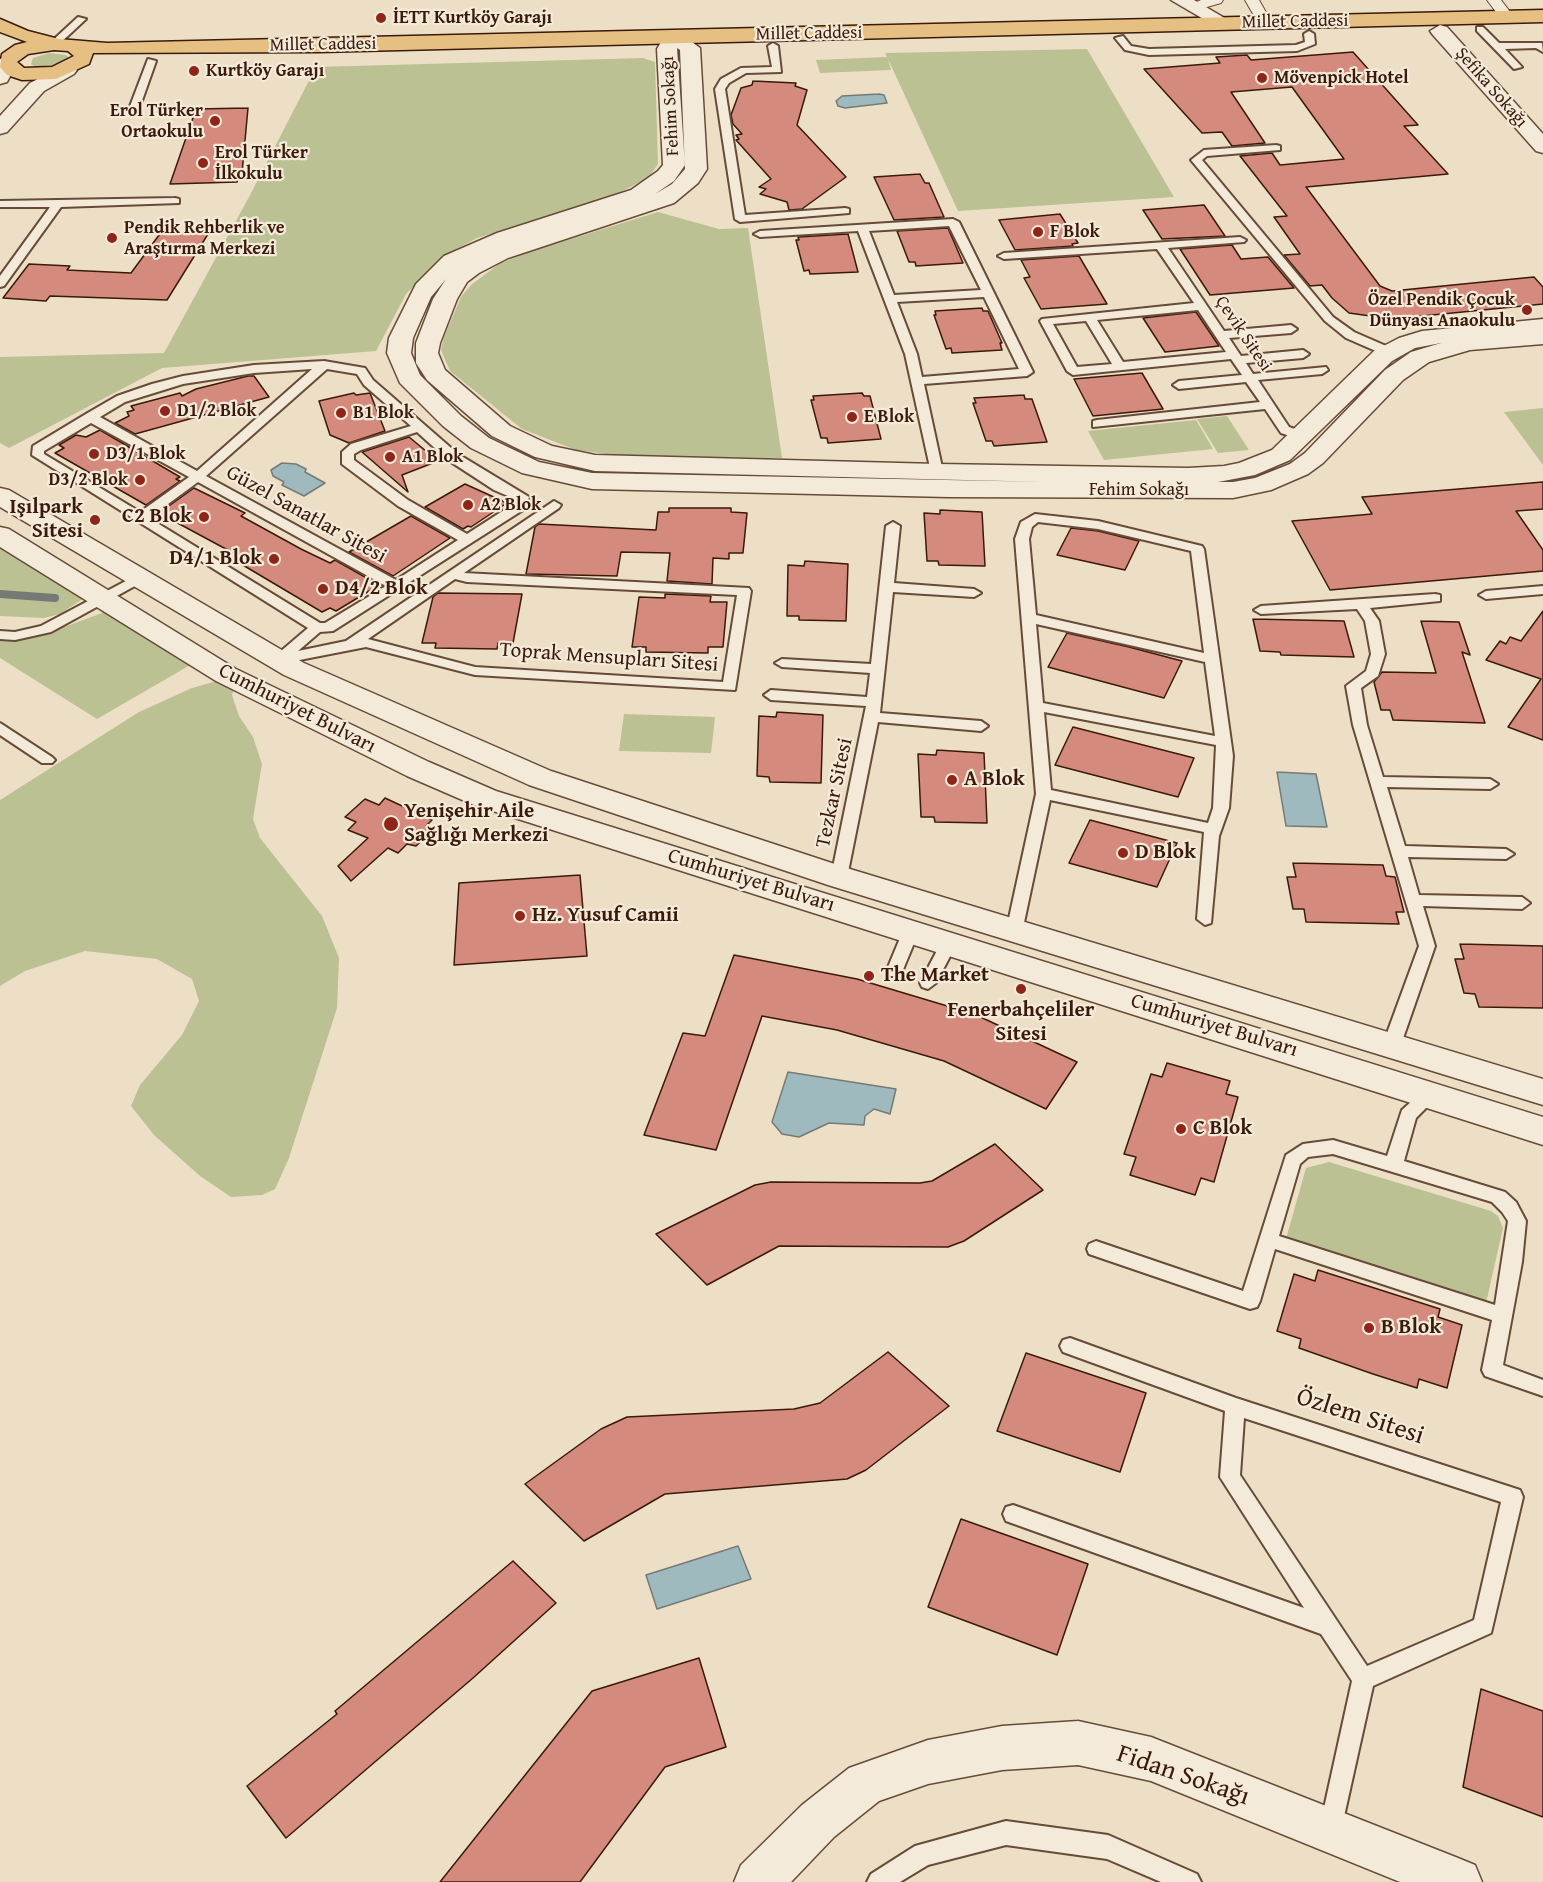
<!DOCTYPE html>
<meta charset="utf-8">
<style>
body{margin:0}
canvas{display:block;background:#ecdfc5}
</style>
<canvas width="1543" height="1882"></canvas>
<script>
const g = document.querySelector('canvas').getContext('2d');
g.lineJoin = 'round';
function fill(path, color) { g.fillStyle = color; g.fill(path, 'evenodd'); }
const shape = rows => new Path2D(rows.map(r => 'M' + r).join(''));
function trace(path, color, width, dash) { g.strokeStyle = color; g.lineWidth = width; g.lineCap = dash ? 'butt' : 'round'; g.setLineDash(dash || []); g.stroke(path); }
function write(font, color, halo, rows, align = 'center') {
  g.font = font + ' "Gentium Book Plus",serif'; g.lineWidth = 4.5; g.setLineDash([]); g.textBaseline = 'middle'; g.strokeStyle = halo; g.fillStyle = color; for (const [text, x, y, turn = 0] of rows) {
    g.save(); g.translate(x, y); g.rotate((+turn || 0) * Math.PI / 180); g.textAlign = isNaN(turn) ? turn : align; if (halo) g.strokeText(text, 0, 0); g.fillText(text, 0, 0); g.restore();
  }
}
const green = shape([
 [1087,49,1174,197,958,211,888,59,891,70,820,73,816,60,887,57,885,53],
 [49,53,66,55,70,59,56,68,37,68,31,64,33,58],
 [643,58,655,62,658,164,649,177,615,195,477,238,442,257,406,294,376,351,162,368,9,448,0,443,0,357,164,353,249,197,316,67],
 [658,212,719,229,748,228,782,458,631,457,576,450,522,429,450,371,441,350,444,337,461,297,471,285,499,264,529,252],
 [1543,408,1543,465,1504,412],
 [1227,416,1249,450,1218,453,1197,419],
 [1196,420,1213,449,1104,460,1088,431],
 [0,541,87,596,60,614,44,618,0,616],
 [121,606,204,657,97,719,0,658,0,633,56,630],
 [217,681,235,686,232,695,239,716,253,737,262,764,253,819,260,838,322,916,339,958,337,1008,289,1158,275,1189,262,1195,231,1197,200,1176,154,1135,131,1106,140,1085,182,1035,199,1001,192,979,157,959,85,951,25,971,0,986,0,800,139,712,192,688],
 [624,714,715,717,711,753,619,751],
 [1329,1162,1491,1211,1498,1216,1503,1228,1486,1303,1286,1239,1306,1168]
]);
const water = shape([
 [879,94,884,95,887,103,845,108,838,106,836,101,842,96,879,94],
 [282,463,296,464,306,469,305,472,325,483,304,496,282,485,284,482,273,476,271,470,282,463],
 [1277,772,1316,774,1327,827,1286,826,1277,772],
 [788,1072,896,1089,890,1114,874,1109,865,1116,864,1125,829,1123,799,1137,782,1134,772,1122,788,1072],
 [738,1546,751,1579,657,1609,646,1575,738,1546]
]);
const stream = shape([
 [0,594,55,598]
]);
const building = shape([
 [1353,52,1418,125,1404,126,1448,174,1306,187,1380,286,1392,291,1534,277,1543,287,1543,304,1392,319,1349,313,1332,298,1322,285,1310,286,1284,255,1300,254,1274,217,1287,216,1240,156,1272,153,1280,165,1344,159,1292,87,1231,92,1265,143,1232,146,1222,132,1202,133,1144,69,1220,63,1216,57,1247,55,1251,60,1353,52],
 [753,81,796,83,795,86,807,90,797,125,846,177,802,209,789,210,787,202,760,194,766,189,759,187,771,179,736,140,739,139,736,135,742,134,733,124,731,115,741,88,752,85,753,81],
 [248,108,242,173,239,173,237,182,170,184,196,109,248,108],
 [920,174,925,183,929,183,944,217,894,220,874,177,920,174],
 [1204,205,1225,236,1162,239,1143,210,1204,205],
 [1060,214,1078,243,1072,244,1073,246,1015,250,999,220,1060,214],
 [948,228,963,263,916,266,915,262,909,262,897,231,948,228],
 [162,231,208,234,167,300,50,296,46,301,3,298,29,264,70,266,67,270,131,273,162,231],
 [848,234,858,272,810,274,809,270,804,271,796,240,799,240,798,237,848,234],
 [1232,245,1241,259,1268,257,1294,288,1210,295,1180,249,1232,245],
 [1079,256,1107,304,1041,309,1024,278,1030,277,1021,260,1079,256],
 [982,308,983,311,988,311,1002,343,1000,343,1002,350,952,353,951,348,946,349,934,315,936,315,935,311,982,308],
 [1196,312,1219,346,1165,352,1143,318,1196,312],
 [1142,373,1163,409,1093,416,1074,379,1142,373],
 [248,376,254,376,269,397,135,434,115,423,129,416,127,412,134,410,131,406,180,393,182,396,196,389,248,376],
 [354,393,356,395,370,393,385,431,349,443,330,435,319,401,354,393],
 [862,393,864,396,870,396,881,439,828,443,827,438,821,438,811,400,814,400,813,396,862,393],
 [1024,395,1025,399,1032,399,1047,442,994,446,992,441,986,441,973,403,976,403,974,398,1024,395],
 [100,430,180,477,176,479,180,481,146,505,55,453,64,448,59,445,76,435,86,437,100,430],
 [409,437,438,461,402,475,408,492,362,452,409,437],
 [1543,482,1543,509,1516,511,1543,550,1543,571,1330,590,1292,521,1372,514,1362,497,1543,482],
 [465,484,507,503,471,527,468,526,463,529,425,507,465,484],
 [194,488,245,513,241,516,301,549,330,563,335,560,379,585,336,611,330,608,322,612,231,558,237,555,159,513,194,488],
 [669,508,731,508,731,512,747,513,743,553,729,553,729,559,713,558,712,584,667,581,670,553,621,552,617,576,526,574,535,527,539,524,656,530,658,512,669,512,669,508],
 [940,510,982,512,985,566,939,565,938,561,927,561,924,513,940,514,940,510],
 [411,516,450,538,393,576,349,552,411,516],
 [1071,528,1098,531,1139,541,1125,570,1057,555,1071,528],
 [805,561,848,564,846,621,799,620,799,616,787,616,788,565,804,566,805,561],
 [438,593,522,594,513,643,498,643,497,649,435,648,436,643,422,643,433,597,438,593],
 [665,594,711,596,710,602,727,602,723,647,708,647,708,653,646,652,646,647,632,647,639,597,665,598,665,594],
 [1543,611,1543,740,1508,727,1541,679,1486,660,1500,641,1506,644,1510,637,1521,641,1543,611],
 [1253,619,1344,621,1354,657,1281,655,1280,652,1260,651,1253,619],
 [1421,621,1459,622,1470,655,1462,652,1485,723,1393,720,1390,710,1381,710,1374,682,1382,672,1436,673,1421,621],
 [1067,633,1129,647,1182,661,1164,698,1048,667,1067,633],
 [777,712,823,715,821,783,770,782,769,777,757,776,759,716,776,717,777,712],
 [1073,727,1194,758,1178,797,1055,765,1073,727],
 [937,750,984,753,987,823,935,822,934,817,921,817,918,754,936,755,937,750],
 [385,798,432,820,426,826,433,830,416,846,407,844,398,853,388,848,351,881,338,866,368,838,348,830,356,822,345,817,365,799,379,805,385,798],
 [1090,820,1177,843,1157,887,1069,863,1090,820],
 [1293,863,1383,865,1386,876,1395,877,1404,912,1396,912,1399,924,1306,922,1304,909,1293,909,1287,877,1296,877,1293,863],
 [580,875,587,956,454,965,459,883,580,875],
 [1460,944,1543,946,1543,1008,1479,1007,1475,994,1464,993,1455,959,1464,959,1460,944],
 [734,955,857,979,974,1014,1077,1062,1046,1109,944,1061,837,1030,762,1016,716,1150,644,1135,683,1033,705,1036,734,955],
 [1167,1063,1230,1081,1226,1094,1238,1097,1214,1182,1201,1178,1195,1195,1130,1175,1136,1157,1124,1154,1151,1074,1162,1077,1167,1063],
 [995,1144,1043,1190,964,1241,948,1247,779,1246,707,1285,656,1234,755,1185,771,1182,920,1183,932,1181,995,1144],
 [1318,1270,1440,1309,1438,1317,1462,1325,1447,1388,1419,1379,1417,1388,1373,1374,1299,1348,1301,1339,1277,1331,1294,1274,1315,1281,1318,1270],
 [888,1352,949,1406,866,1470,847,1479,665,1494,584,1541,525,1484,601,1429,627,1417,794,1409,820,1403,888,1352],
 [1026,1353,1146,1393,1120,1472,997,1431,1026,1353],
 [961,1519,1088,1564,1057,1655,928,1607,961,1519],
 [513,1561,556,1603,473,1678,286,1838,247,1786,337,1714,335,1711,513,1561],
 [699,1658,726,1747,665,1767,580,1882,440,1882,592,1691,699,1658],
 [1481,1689,1543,1711,1543,1817,1463,1787,1481,1689]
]);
const service = shape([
 [78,17,86,19,57,46,51,46,51,42,78,17],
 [1477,27,1483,27,1499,43,1542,43,1543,52,1536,48,1505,49,1522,67,1514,69,1477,31,1477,27],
 [1309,31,1314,34,1315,44,1297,51,1149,55,1125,50,1115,38,1123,36,1131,46,1149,49,1296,45,1305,42,1304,34,1309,31],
 [773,43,778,46,781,72,746,73,729,83,725,89,745,215,845,208,849,209,849,213,740,222,735,219,715,89,721,79,741,68,772,67,768,46,773,43],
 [148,59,156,61,139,109,130,111,129,109,148,59],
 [1276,145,1280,146,1280,150,1207,156,1202,160,1333,317,1354,332,1393,349,1393,355,1385,355,1346,338,1325,321,1191,160,1204,150,1276,145],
 [175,198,179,199,179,203,61,207,4,286,0,287,0,276,50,207,0,207,0,201,175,198],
 [953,219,959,222,1033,372,1027,376,924,384,943,472,937,476,931,472,905,354,858,231,760,237,754,234,760,231,953,219],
 [949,226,981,290,894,295,869,231,949,226],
 [984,297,1019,369,922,377,917,354,897,302,984,297],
 [1240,237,1246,240,1244,242,1168,248,1224,331,1291,325,1297,329,1291,333,1229,338,1241,356,1303,350,1309,354,1303,358,1246,363,1253,374,1326,367,1328,370,1322,374,1258,380,1289,427,1306,433,1306,439,1302,440,1281,433,1265,409,1093,427,1093,421,1097,420,1260,402,1246,382,1179,389,1173,385,1179,381,1242,375,1231,359,1073,375,1067,371,1040,321,1042,319,1194,303,1157,249,1004,259,998,256,1004,253,1240,237],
 [1198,310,1226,352,1123,362,1097,320,1198,310],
 [1086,321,1112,364,1077,367,1053,324,1086,321],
 [324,361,365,368,373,380,458,454,529,497,526,508,333,631,320,632,298,651,346,641,554,501,561,505,559,508,464,573,749,588,751,591,735,690,475,675,366,647,279,664,274,663,272,660,274,657,308,628,32,455,33,446,86,414,117,396,152,384,183,376,254,365,324,361],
 [312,369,197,471,100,417,125,402,183,384,254,373,312,369],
 [327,369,357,374,364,385,411,426,351,444,342,452,342,464,398,506,458,540,396,580,206,476,327,369],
 [91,423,189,477,140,512,44,454,44,451,91,423],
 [417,432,448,460,494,490,515,499,515,503,467,534,408,500,354,460,354,454,361,450,417,432],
 [198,482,386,586,325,623,320,623,149,518,198,482],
 [455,579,467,582,737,595,723,682,475,667,368,639,455,579],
 [1035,514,1098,521,1202,546,1204,549,1233,756,1229,808,1219,836,1211,923,1205,925,1197,919,1204,832,1050,800,1022,932,1014,938,1006,932,1036,794,1015,539,1021,522,1035,514],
 [1038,522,1098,529,1191,551,1204,653,1036,615,1029,539,1032,527,1038,522],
 [1036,624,1205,662,1215,736,1043,703,1036,624],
 [1044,712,1216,745,1213,808,1208,823,1051,790,1044,712],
 [893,522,900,526,894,583,974,589,981,593,974,597,893,592,880,713,981,721,988,726,981,731,878,722,847,877,839,882,831,877,866,706,771,700,764,695,771,690,867,697,870,673,782,667,775,663,782,659,871,664,886,526,893,522],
 [139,574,146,578,144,581,51,632,15,640,0,639,0,631,15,632,41,626,139,574],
 [1543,586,1543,594,1486,599,1479,595,1486,591,1543,586],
 [1435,594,1440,595,1440,601,1370,608,1379,621,1385,654,1378,676,1361,688,1367,725,1383,777,1490,779,1498,784,1490,789,1387,787,1405,846,1506,849,1514,854,1506,859,1408,857,1419,895,1522,897,1530,903,1522,909,1423,906,1435,946,1400,1047,1397,1052,1391,1053,1385,1052,1382,1047,1419,946,1353,725,1346,686,1366,671,1371,654,1365,621,1357,609,1261,614,1254,610,1261,606,1435,594],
 [0,723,52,757,55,760,52,763,42,763,0,735,0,723],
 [911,925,919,931,902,972,900,976,888,976,886,972,903,931,911,925],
 [949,937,957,943,936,983,928,989,922,987,920,983,941,943,949,937],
 [1431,1087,1437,1089,1440,1094,1416,1118,1404,1161,1505,1192,1516,1202,1526,1221,1522,1262,1503,1365,1543,1380,1543,1396,1485,1376,1482,1370,1492,1320,1275,1249,1260,1301,1257,1307,1250,1309,1089,1254,1087,1249,1089,1244,1096,1241,1243,1291,1286,1155,1303,1144,1333,1140,1387,1156,1402,1110,1425,1089,1431,1087],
 [1333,1154,1492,1202,1502,1212,1508,1221,1495,1305,1279,1236,1300,1164,1308,1157,1333,1154],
 [1070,1338,1236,1398,1520,1490,1523,1497,1491,1633,1373,1686,1339,1839,1331,1843,1323,1839,1319,1831,1352,1681,1321,1634,1006,1521,1003,1514,1006,1507,1013,1505,1304,1608,1220,1477,1225,1411,1063,1352,1060,1346,1063,1340,1070,1338],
 [1244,1418,1501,1502,1474,1620,1367,1666,1240,1475,1244,1418],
 [1006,1821,1108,1835,1197,1874,1201,1882,1161,1882,1107,1859,1006,1845,928,1865,900,1882,867,1882,871,1874,915,1846,1006,1821]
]);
const pedestrian = shape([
 [1201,0,1223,0,1221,3,1193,11,1186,7,1201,0],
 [1245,0,1259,0,1272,23,1270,26,1260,26,1245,0],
 [1487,0,1501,0,1514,17,1512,20,1502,20,1487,0]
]);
const minor = shape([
 [1171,0,1194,0,1233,23,1231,27,1217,27,1171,0],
 [1078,1721,1151,1737,1458,1858,1475,1865,1482,1882,1400,1882,1151,1781,1078,1765,1002,1770,928,1784,879,1801,834,1837,791,1882,734,1882,741,1865,802,1805,849,1768,928,1740,1002,1726,1078,1721]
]);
const tertiary = shape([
 [1440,25,1447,27,1543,134,1543,153,1536,151,1433,35,1430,31,1440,25],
 [673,31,680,33,700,48,707,169,698,183,674,203,508,258,479,273,467,282,457,299,440,343,438,353,445,370,510,426,552,446,595,455,937,464,1188,468,1224,466,1239,463,1272,450,1374,351,1399,338,1422,331,1543,319,1543,344,1470,350,1429,362,1403,380,1323,463,1308,474,1271,490,1233,498,949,497,592,489,522,473,471,448,443,426,400,383,387,353,389,338,416,284,444,256,497,233,631,190,658,171,663,165,657,49,666,33,673,31],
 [677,48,680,50,685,169,672,184,655,194,674,181,685,165,677,48],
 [446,279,433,299,416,343,416,363,427,380,492,436,535,457,595,471,1047,482,592,473,539,462,489,438,461,416,420,375,411,353,413,338,431,297,446,279],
 [1441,343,1411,352,1385,370,1305,453,1290,464,1255,478,1233,482,1218,482,1255,475,1290,460,1392,361,1415,348,1441,343],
 [7,57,17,63,7,82,0,84,0,59,7,57],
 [67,64,74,66,77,70,74,74,44,91,7,132,0,134,0,116,30,83,67,64],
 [0,488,9,490,304,663,551,771,850,869,1543,1079,1543,1105,828,885,529,785,284,675,0,507,0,488],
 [0,527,9,529,236,669,429,762,496,791,1543,1117,1543,1145,474,805,407,776,216,681,0,547,0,527]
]);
const primary = shape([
 [1543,10,1543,22,319,52,93,53,89,64,56,79,22,80,7,75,0,67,2,54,15,45,27,42,0,32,0,19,28,31,59,39,107,43,1543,10],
 [54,50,68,51,74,56,52,67,24,68,17,62,28,54,54,50]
]);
const markers = [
 [381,18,6,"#8f2418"],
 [194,71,6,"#8f2418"],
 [1262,78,6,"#8f2418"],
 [215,121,6,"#8f2418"],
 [203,163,6,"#8f2418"],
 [1038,232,6,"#8f2418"],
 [112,238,6,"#8f2418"],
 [1527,310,6,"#8f2418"],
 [165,411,6,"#8f2418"],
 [341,413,6,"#8f2418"],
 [852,417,6,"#8f2418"],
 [94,454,6,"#8f2418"],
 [390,457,6,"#8f2418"],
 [140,480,6,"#8f2418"],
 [468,505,6,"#8f2418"],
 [204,517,6,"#8f2418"],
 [95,520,6,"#8f2418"],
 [274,559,6,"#8f2418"],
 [323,589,6,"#8f2418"],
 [952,780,6,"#8f2418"],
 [391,824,8,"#8f2418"],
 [1123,853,6,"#8f2418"],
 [520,916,6,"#8f2418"],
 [869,976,6,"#8f2418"],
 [1021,989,6,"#8f2418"],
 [1181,1129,6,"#8f2418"],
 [1369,1328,6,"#8f2418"]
];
const farPoinames = [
 ["İETT Kurtköy Garajı",393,18],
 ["Kurtköy Garajı",206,71],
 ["Mövenpick Hotel",1274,78],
 ["Erol Türker",203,111,"right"],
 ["Ortaokulu",203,132,"right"],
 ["Erol Türker",215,153],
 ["İlkokulu",215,174],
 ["Pendik Rehberlik ve",124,228],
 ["Araştırma Merkezi",124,249],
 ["F Blok",1050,232],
 ["Özel Pendik Çocuk",1515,300,"right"],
 ["Dünyası Anaokulu",1515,321,"right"],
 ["D1/2 Blok",177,411],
 ["B1 Blok",353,413],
 ["E Blok",864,417],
 ["D3/1 Blok",106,454],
 ["A1 Blok",402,457],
 ["D3/2 Blok",128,480,"right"],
 ["A2 Blok",480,505]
];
const farStreetnames = [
 ["Millet Caddesi",1295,22,-1],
 ["Millet Caddesi",809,34,-1],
 ["Millet Caddesi",323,45,-1],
 ["Şefika Sokağı",1491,88,49],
 ["Fehim Sokağı",671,106,-93],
 ["Çevik Sitesi",1243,334,56],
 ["Fehim Sokağı",1139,490]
];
const poiNames = [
 ["Işılpark",83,508,"right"],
 ["Sitesi",83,532,"right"],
 ["C2 Blok",192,517,"right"],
 ["D4/1 Blok",262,559,"right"],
 ["D4/2 Blok",335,589],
 ["A Blok",964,780],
 ["Yenişehir Aile",404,812],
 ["Sağlığı Merkezi",404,836],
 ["D Blok",1135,853],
 ["Hz. Yusuf Camii",532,916],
 ["The Market",881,976],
 ["Fenerbahçeliler",1021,1011,"center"],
 ["Sitesi",1021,1035,"center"],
 ["C Blok",1193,1129],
 ["B Blok",1381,1328]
];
const streetNames = [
 ["Güzel Sanatlar Sitesi",306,515,29],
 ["Toprak Mensupları Sitesi",609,658,4],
 ["Cumhuriyet Bulvarı",297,709,27],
 ["Tezkar Sitesi",835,793,-78],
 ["Cumhuriyet Bulvarı",751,881,17],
 ["Cumhuriyet Bulvarı",1214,1026,17]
];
const nearStreetnames = [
 ["Özlem Sitesi",1360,1417,18],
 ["Fidan Sokağı",1183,1776,19]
];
fill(green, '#bbc192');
fill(water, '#9ebabf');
trace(water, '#767a77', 1.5);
trace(stream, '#767a77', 8);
fill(building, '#d48a7c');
trace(building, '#3b1a0a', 1.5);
trace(service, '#674b39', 4);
trace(pedestrian, '#674b39', 2);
trace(minor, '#674b39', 3);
trace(tertiary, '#674b39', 3);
trace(primary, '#3b1a0a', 3);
fill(service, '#f3ead9');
fill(pedestrian, '#f3ead9');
fill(minor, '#f3ead9');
fill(tertiary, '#f3ead9');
fill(primary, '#e6c082');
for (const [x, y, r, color] of markers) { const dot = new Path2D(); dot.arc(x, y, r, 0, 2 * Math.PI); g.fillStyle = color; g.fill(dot); trace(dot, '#f3ead9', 2); }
write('bold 18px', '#3b1a0a', '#f3ead9', farPoinames, 'left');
write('18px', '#3b1a0a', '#f3ead9', farStreetnames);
write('bold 21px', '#3b1a0a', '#f3ead9', poiNames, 'left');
write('21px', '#3b1a0a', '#f3ead9', streetNames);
write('26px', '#3b1a0a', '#f3ead9', nearStreetnames);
</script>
